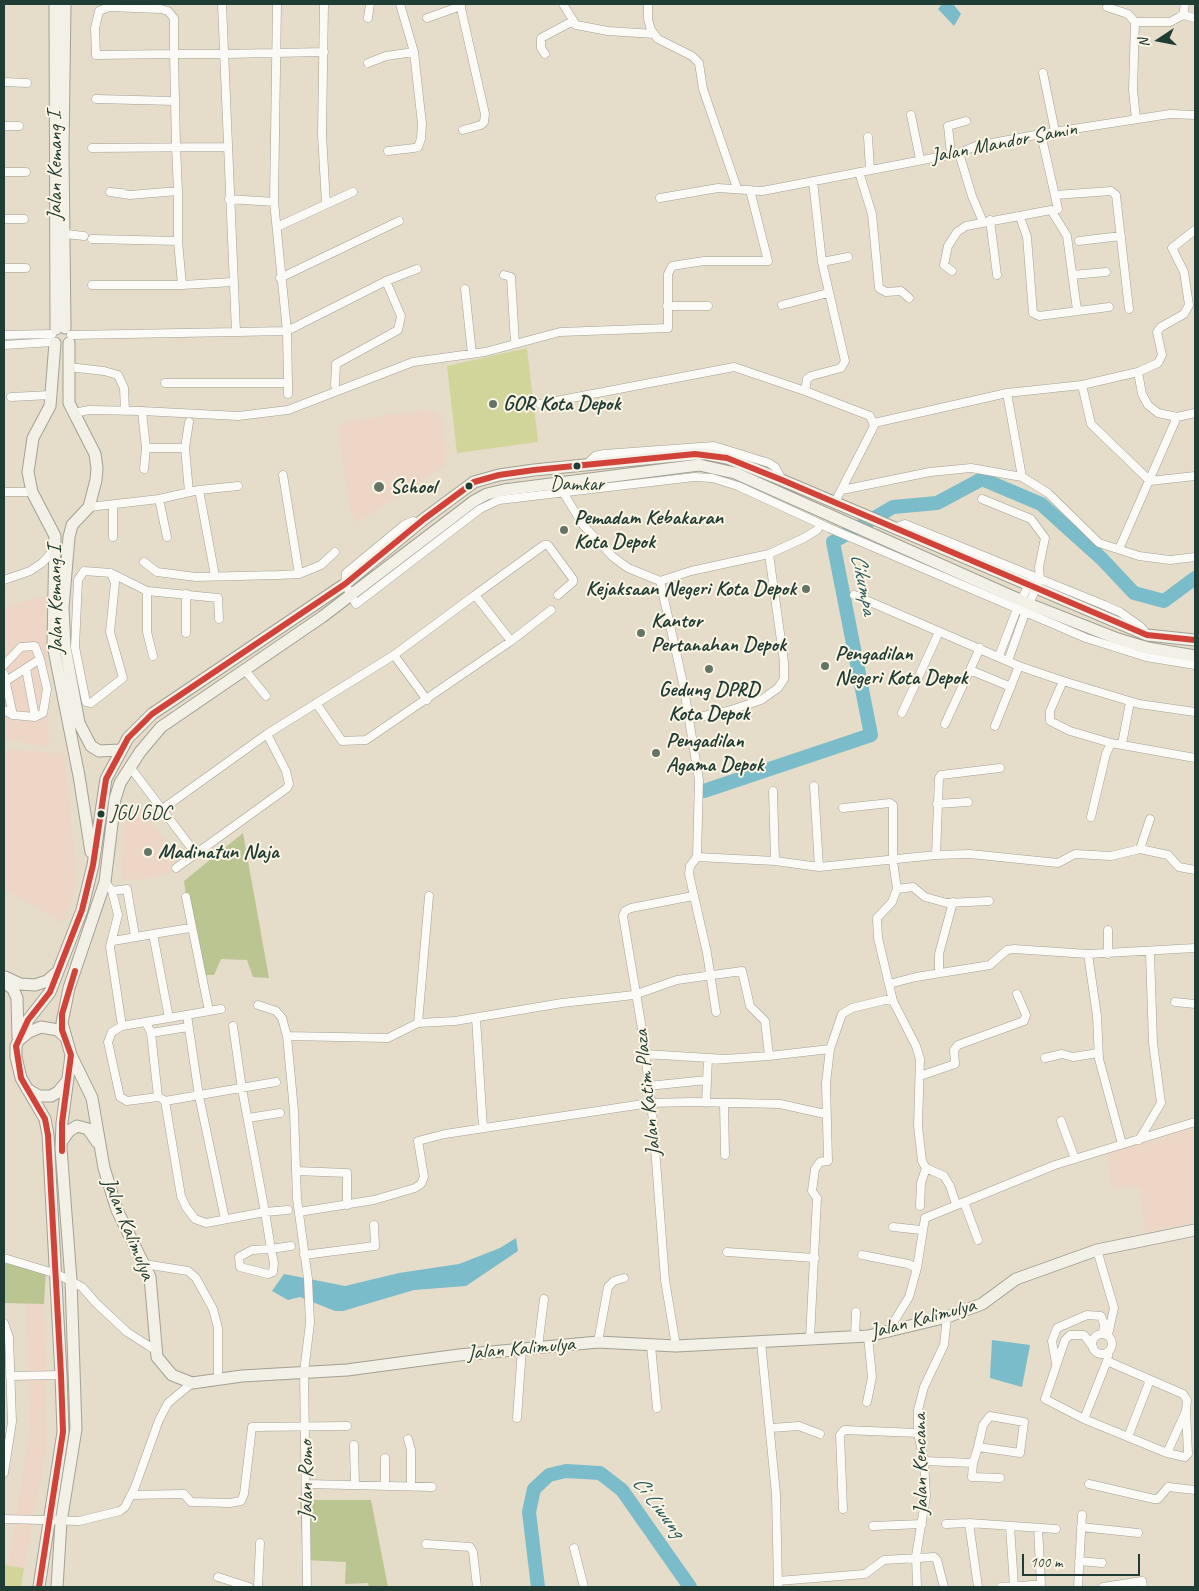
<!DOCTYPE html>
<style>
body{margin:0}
#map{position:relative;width:1199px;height:1591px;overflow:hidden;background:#e5dcc9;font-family:Caveat,sans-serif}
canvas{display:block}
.frame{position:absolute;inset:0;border:5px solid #1f3d34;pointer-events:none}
.north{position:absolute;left:1134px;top:15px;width:50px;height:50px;-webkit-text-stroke:4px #fcf5e5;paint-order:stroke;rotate:259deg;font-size:14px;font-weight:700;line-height:20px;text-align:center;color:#1f3d34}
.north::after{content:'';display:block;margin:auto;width:18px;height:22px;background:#1f3d34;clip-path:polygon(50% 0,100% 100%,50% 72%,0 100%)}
.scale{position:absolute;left:1022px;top:1554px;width:118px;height:22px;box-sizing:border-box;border:2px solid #1f3d34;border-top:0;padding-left:6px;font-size:15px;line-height:18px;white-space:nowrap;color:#1f3d34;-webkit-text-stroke:4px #fcf5e5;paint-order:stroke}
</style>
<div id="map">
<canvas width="1199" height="1591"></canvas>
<div class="frame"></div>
<div class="north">N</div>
<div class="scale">100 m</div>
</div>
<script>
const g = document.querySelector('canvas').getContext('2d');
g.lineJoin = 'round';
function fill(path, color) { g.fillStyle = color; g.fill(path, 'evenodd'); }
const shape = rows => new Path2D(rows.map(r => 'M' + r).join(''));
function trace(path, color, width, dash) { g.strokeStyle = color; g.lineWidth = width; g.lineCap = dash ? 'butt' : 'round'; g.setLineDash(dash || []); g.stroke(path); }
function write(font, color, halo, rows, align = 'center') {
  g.font = font + ' Caveat,sans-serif'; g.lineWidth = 4; g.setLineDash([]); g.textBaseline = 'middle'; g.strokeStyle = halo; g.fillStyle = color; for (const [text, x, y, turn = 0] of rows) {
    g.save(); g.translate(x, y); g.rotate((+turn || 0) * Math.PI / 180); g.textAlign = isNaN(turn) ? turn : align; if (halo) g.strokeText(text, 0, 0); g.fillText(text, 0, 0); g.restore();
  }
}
const built = shape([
 [421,410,436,412,444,423,445,466,356,523,350,508,338,428,348,421],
 [45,596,49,747,4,739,4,610,9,605],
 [4,750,64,753,77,880,64,923,4,890],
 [135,801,172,849,176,859,173,871,157,877,137,880,122,879,125,808],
 [1187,1127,1194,1128,1195,1132,1195,1222,1145,1232,1140,1186,1112,1189,1107,1150,1158,1140,1177,1134,1179,1129],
 [44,1304,47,1444,24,1568,8,1566,30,1429,26,1305]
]);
const green = shape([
 [527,348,538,442,457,453,447,366],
 [4,1565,24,1568,21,1587,4,1587]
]);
const forest = shape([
 [243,833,269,978,253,977,247,960,221,959,214,975,198,975,184,881],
 [4,1263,46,1270,44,1304,4,1303],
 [300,1500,371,1500,388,1587,369,1587,368,1583,345,1584,346,1562,303,1560]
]);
const water = shape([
 [942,4,953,4,961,14,954,26,938,9],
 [516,1238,518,1251,466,1286,414,1290,343,1311,335,1311,300,1297,288,1300,272,1291,284,1274,345,1286,399,1273,459,1264,500,1248],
 [992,1340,1030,1345,1022,1387,990,1378]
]);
const river = shape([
 [704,791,871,735,833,542,893,507,937,503,982,479,1041,504,1102,559,1134,593,1164,601,1195,578],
 [538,1587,529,1512,534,1489,549,1475,566,1471,600,1473,622,1490,690,1587]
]);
const street = shape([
 [324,4,322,134,326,204],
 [460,4,485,114,484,122,481,125,463,130],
 [563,4,576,25,608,31,654,34],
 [648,4,648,19,651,30,658,39,692,56,699,63,703,89,737,188],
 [1107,7,1128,14,1135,22,1133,90,1136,119],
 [1183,15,1185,4],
 [368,18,370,4],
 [427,18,461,6],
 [1135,22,1170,22,1183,15,1195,18],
 [545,54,541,48,541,38,573,21],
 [368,63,386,56,414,52],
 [1043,73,1055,131],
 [4,82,27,83],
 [96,99,175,101],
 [911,115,920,159],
 [4,126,19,126],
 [1041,134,1058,209],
 [868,137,870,169],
 [92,148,228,147],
 [388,151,414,148,418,147,421,139,422,124,414,52,400,4],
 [959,153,972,196,983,222],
 [951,154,948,126,966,121],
 [4,172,26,172],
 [859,172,872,214,879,288,886,292,901,291,909,298],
 [813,181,822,262,845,361,841,368,811,376,807,379,805,391,870,416,874,426,835,502],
 [122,193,110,192,130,195,178,191],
 [1055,195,1111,191,1116,195,1129,309],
 [660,198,718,188,762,191,778,188,959,153,976,146,1041,134,1170,114,1195,115],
 [229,199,274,202],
 [1020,217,1027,237,1033,313,1039,316,1109,307],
 [4,219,24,219],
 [990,220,997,275],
 [277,227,353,192],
 [66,234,84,236],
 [92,239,178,241],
 [1079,241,1121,236],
 [822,262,848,257],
 [4,268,26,268],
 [952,271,944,265,948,246,957,232,966,226,1051,210,1067,236,1077,310],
 [504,275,511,277,515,343],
 [1072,275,1106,272],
 [280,278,399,221],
 [92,285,182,285,233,282],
 [182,285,178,241,178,191,176,146,174,54,174,18,168,11,161,9,109,7,99,11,95,28,96,55,174,54,225,54,324,52],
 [465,289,472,354],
 [782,305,828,293],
 [667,306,708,306],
 [236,332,287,331,386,281,417,269],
 [4,335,52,334],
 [71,335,236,332,222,4],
 [4,345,53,342],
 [68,367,104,371,118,375,124,388,125,411],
 [1138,372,1142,394,1148,405,1158,413,1177,417,1195,413],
 [165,383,288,383,287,331,274,202,277,4],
 [335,385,336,364,398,330,401,316,386,281],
 [1082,385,1091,424,1150,481,1195,476],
 [1007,393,1022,477],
 [288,394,288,383],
 [11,397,51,395],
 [540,404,734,367,805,391],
 [142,411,146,448,144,469],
 [74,413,89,410,142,411,238,416,288,410,413,362,485,352,560,332,668,328,668,274,672,266,704,261,768,261,750,190],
 [874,423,1007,393,1082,385,1138,372,1158,363,1162,355,1157,332,1161,327,1184,314,1189,305,1184,272,1172,248,1195,230],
 [146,448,185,448,189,422],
 [185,448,189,492],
 [588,463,595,456,604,454,714,446,769,463,775,467,782,480],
 [283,475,299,574],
 [561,489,583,525,613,557,628,568,660,581,683,683,699,780,697,857,690,866,689,874,707,953,716,1012],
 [199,490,215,576],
 [842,490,930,472,971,468,1022,477,1048,493,1099,543,1139,556,1170,560,1195,557],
 [4,492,32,492],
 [159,499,167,537],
 [982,499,1031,519,1045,538,1039,567,1040,579,1025,613,1008,661],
 [113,505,113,537],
 [89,507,159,499,199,490,238,486],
 [419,523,413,521,404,525,346,573,345,584,356,604,480,509,499,500,694,477,712,478,738,486,829,528,1086,638,1146,657,1195,665],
 [894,528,905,524,1104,605,1120,612,1141,627,1146,633],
 [1119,549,1177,417],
 [144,562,157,572,196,577,279,575,299,574,321,565,335,552],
 [84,571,111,573,115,583,110,632,123,678,91,703,86,702,75,647,78,580,84,571],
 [111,573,147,591,218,598,219,619],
 [4,580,30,571,42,563,54,550],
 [660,581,691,571,769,554,804,538,817,530,821,524],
 [147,591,147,632,153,656],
 [186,594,186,633],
 [854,595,1019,666,1063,681,1050,711,1050,721,1070,731,1111,743,1106,754,1091,817],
 [511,641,475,595,544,545,548,545,573,579,573,582,558,595],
 [394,655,475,595],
 [999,656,1017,609,1030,582],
 [4,665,21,647,35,646,40,659,47,689,43,713,35,717,13,715,4,710],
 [26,669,35,717],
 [245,670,266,696],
 [970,670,1011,687],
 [4,674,13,715],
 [6,681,40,659],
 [1063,681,1139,704,1195,712],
 [316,703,342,741,366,740,511,641,551,610],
 [902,713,939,632],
 [689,719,728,711,761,700,778,688,784,679,784,662,769,554],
 [945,724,980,648],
 [995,726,1019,666],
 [1111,743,1195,758],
 [1122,744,1130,702],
 [130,767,196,854],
 [814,786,819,867],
 [773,791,775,861],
 [937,804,968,802],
 [843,808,890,803,893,805,893,861,897,889,892,902,877,918,878,938,893,1001,916,1046,920,1059,918,1126,922,1161,926,1168,944,1176,950,1186,956,1204],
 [161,810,267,734,394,655,427,700],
 [1140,849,1150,819],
 [936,855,939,778,941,775,1000,768],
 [697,857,775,861,819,867,936,855,970,854,1058,863,1075,854,1111,856,1140,849,1168,855,1179,867,1195,870],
 [176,868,287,788,289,784,286,771,267,734],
 [105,882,112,891,118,915,110,947,122,1026,221,1009],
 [897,889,913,887,925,897,947,903,989,901],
 [112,891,127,889,135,936],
 [186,897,209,1011],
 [113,941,153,934],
 [1088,954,1097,1016,1099,1059,1122,1144],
 [1108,954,1108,930],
 [939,973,939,954,953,902],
 [889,984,916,977,990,965,1007,950,1014,949,1088,954,1195,948],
 [1175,1002,1195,1004],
 [258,1005,276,1011,282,1018,287,1036,294,1111,297,1199,308,1279,310,1323,304,1372,307,1587],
 [187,1015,199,1096,225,1219],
 [169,1018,153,934,190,928],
 [476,1018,483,1128],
 [418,1023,429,896],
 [122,1026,112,1032,108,1042,120,1097,127,1101,158,1097,151,1033,146,1022],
 [233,1026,242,1089,265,1212,271,1249,274,1263,273,1272,268,1274,240,1267,239,1257,252,1250,271,1249,291,1246],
 [151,1033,188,1027],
 [287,1036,388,1038,418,1023,455,1021,562,1003,634,995,677,980,742,971,750,1006,765,1021,769,1056,830,1049,826,1083,828,1161,820,1162,815,1169,812,1191,817,1198,810,1338],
 [830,1049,842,1014,852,1008,885,1000,893,1001],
 [645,1054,725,1059,769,1056],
 [1045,1058,1062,1054,1073,1057,1098,1053],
 [920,1076,955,1064,954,1050,958,1045,1024,1021,1026,1015,1017,994],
 [648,1086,707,1080],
 [162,1099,165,1101,276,1082],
 [165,1101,181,1196,186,1207,195,1219,206,1223,265,1212,288,1210],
 [706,1103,708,1058],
 [724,1104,725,1155],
 [248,1118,280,1113],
 [1061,1121,1075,1159],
 [1139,1140,1161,1103,1153,1043,1150,953],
 [296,1171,347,1173,347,1205],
 [964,1202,978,1240],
 [920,1206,921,1183,926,1168],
 [299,1212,374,1200,415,1188,421,1184,424,1177,418,1141,445,1134,650,1103,692,1102,780,1104,825,1114],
 [893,1227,921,1230],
 [1097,1250,1114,1308,1108,1335],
 [727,1252,815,1258],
 [304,1255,375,1246,374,1225],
 [862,1255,908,1264,917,1268],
 [4,1258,57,1274,82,1287,96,1303,127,1332,155,1350],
 [144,1264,188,1271,196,1278,213,1309,218,1328,218,1380],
 [4,1323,9,1337,12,1422,4,1473],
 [887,1333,909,1297,917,1268,925,1218,1055,1165,1195,1122],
 '1092 1344a10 10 0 1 1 20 0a10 10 0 1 1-20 0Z',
 [855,1337,856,1312],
 [598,1342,608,1287,614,1281,624,1278],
 [761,1342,776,1494,778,1587],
 [651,1346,657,1408],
 [676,1346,665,1280,653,1121,643,1035,623,916,625,911,631,908,693,896],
 [538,1347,544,1299],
 [1093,1347,1084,1335,1070,1335,1065,1340,1045,1399,1084,1419,1167,1453,1186,1411,1187,1400,1183,1394,1107,1361],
 [1056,1363,1052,1341,1057,1328,1087,1315,1101,1316,1104,1324,1103,1334],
 [10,1376,61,1375],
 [867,1402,872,1377,868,1336],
 [517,1418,522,1349],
 [1084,1419,1107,1361,1109,1351],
 [771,1428,799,1426,820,1434],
 [1128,1437,1150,1380],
 [408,1439,411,1450,411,1486],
 [354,1445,355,1485],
 [1167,1453,1185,1457,1188,1454,1186,1411],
 [924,1461,973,1463,972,1477,1000,1478],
 [973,1463,978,1447,1020,1453,1024,1422,990,1416,983,1425,978,1447],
 [306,1484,432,1487],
 [1089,1484,1154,1499,1158,1499,1168,1487,1195,1490],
 [385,1486,385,1458],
 [131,1495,184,1494,191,1502,230,1503,241,1501,244,1494,252,1427,347,1426],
 [843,1509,840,1435,844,1430,918,1433],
 [4,1519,79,1521,120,1511,125,1507,135,1487,159,1420,168,1403,192,1383],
 [946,1524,969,1523],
 [873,1526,922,1524],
 [1010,1526,1014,1586],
 [1081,1527,1138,1533],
 [426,1544,470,1547,473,1552,477,1587],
 [574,1548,584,1587],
 [1079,1561,1102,1563],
 [218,1577,249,1587],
 [778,1581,865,1574,884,1560,934,1557,937,1560,944,1587],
 [1022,1586,1041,1584,1038,1528],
 [258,1587,260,1543],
 [917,1587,916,1556,926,1496,924,1461,918,1433,918,1410,924,1387,944,1345,947,1317],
 [978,1587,969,1523,1056,1529],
 [1001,1587,1018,1586],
 [1078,1587,1082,1515],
 [1103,1587,1142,1581,1143,1587]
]);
const secondary = shape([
 [55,4,56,329],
 [65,4,63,150,65,328],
 [55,343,50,406,33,438,28,472,32,492,55,536,53,645,79,776,91,852],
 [69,343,69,403,95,454,97,468,96,480,89,507,72,525,69,537,63,608,65,647,79,723,91,746,99,751,120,750],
 [1195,656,1148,648,1118,639,1029,604,735,473,699,465,504,490,487,494,474,501,322,617,161,727,140,752,120,783,115,799,105,882,69,988,62,1023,71,1055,92,1098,104,1168,117,1210,150,1277,157,1357,172,1375,192,1383,242,1376,347,1370,459,1355,598,1342,676,1346,868,1336,947,1317,982,1304,1016,1279,1097,1250,1195,1230],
 [5,977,20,984,35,985,47,981,56,973],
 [4,982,13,989,17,998,18,1037],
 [19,1040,29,1032,41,1027,58,1030,64,1036],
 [27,1089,39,1096,51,1096,58,1092,67,1081],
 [62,1141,69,1131,77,1126,88,1129,97,1142],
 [39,1587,63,1432,61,1375,48,1135,45,1119,21,1078,16,1057,16,1046,28,1020,50,992,82,910,93,865,106,779,128,738,152,714,345,584,424,519,474,482,499,475,534,470,695,454,707,454,727,458,782,480,1147,635,1195,640],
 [57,1587,61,1522,76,1429,71,1280,61,1148,62,1123,71,1055]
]);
const bus1 = shape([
 [62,1151,62,1123,71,1055,62,1030,62,1014,75,971],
 [39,1587,63,1432,61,1375,48,1135,45,1119,21,1078,16,1046,28,1020,50,992,82,910,93,865,106,779,128,738,152,714,345,584,424,519,474,482,499,475,534,470,695,454,727,458,782,480,1147,635,1195,640]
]);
const markers = [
 [493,404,5,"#647568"],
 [577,466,4.5,"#1f3d34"],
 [469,486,4.5,"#1f3d34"],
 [379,487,6,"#647568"],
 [564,530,5,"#647568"],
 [806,589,5,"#647568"],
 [641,633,5,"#647568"],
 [825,666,5,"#647568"],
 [709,669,5,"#647568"],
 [656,753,5,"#647568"],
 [101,814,4.5,"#1f3d34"],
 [148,852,5,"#647568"]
];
const busNames = [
 ["Damkar",577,485],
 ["JGU GDC",110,814,"left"]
];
const streetNames = [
 ["Jalan Mandor Samin",1004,143,-11],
 ["Jalan Kemang I",55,166,-90],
 ["Jalan Kemang I",56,600,-91],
 ["Jalan Katim Plaza",648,1093,-96],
 ["Jalan Kalimulya",128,1229,68],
 ["Jalan Kalimulya",923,1319,-15],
 ["Jalan Kalimulya",521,1349,-5],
 ["Jalan Kencana",921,1464,-91],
 ["Jalan Romo",306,1480,-90]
];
const poiNames = [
 ["GOR Kota Depok",503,404],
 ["School",390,487],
 ["Pemadam Kebakaran",574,518],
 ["Kota Depok",574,542],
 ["Kejaksaan Negeri Kota Depok",796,589,"right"],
 ["Kantor",651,621],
 ["Pertanahan Depok",651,645],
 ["Pengadilan",835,654],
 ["Negeri Kota Depok",835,678],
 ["Gedung DPRD",709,690,"center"],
 ["Kota Depok",709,714,"center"],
 ["Pengadilan",666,741],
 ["Agama Depok",666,765],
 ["Madinatun Naja",158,852]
];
const waterNames = [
 ["Cikumpa",863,584,79],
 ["Ci Liwung",658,1507,53]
];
fill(built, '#eed6c6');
fill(green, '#d1d59a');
fill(forest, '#bbc592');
fill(water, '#7abcca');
trace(river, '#7abcca', 14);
trace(street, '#a2a195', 9);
trace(secondary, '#a2a195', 13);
trace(street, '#fbfaf7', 8);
trace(secondary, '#f3f0e8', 11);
trace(bus1, '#d14338', 6);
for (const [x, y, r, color] of markers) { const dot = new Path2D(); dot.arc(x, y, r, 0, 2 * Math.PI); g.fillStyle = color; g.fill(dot); trace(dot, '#fcf5e5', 2); }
write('20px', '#1f3d34', '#fcf5e5', busNames);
write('21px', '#1f3d34', '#fcf5e5', streetNames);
write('bold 21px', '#1f3d34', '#fcf5e5', poiNames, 'left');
write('italic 22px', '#2c5f61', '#fcf5e5', waterNames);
</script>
